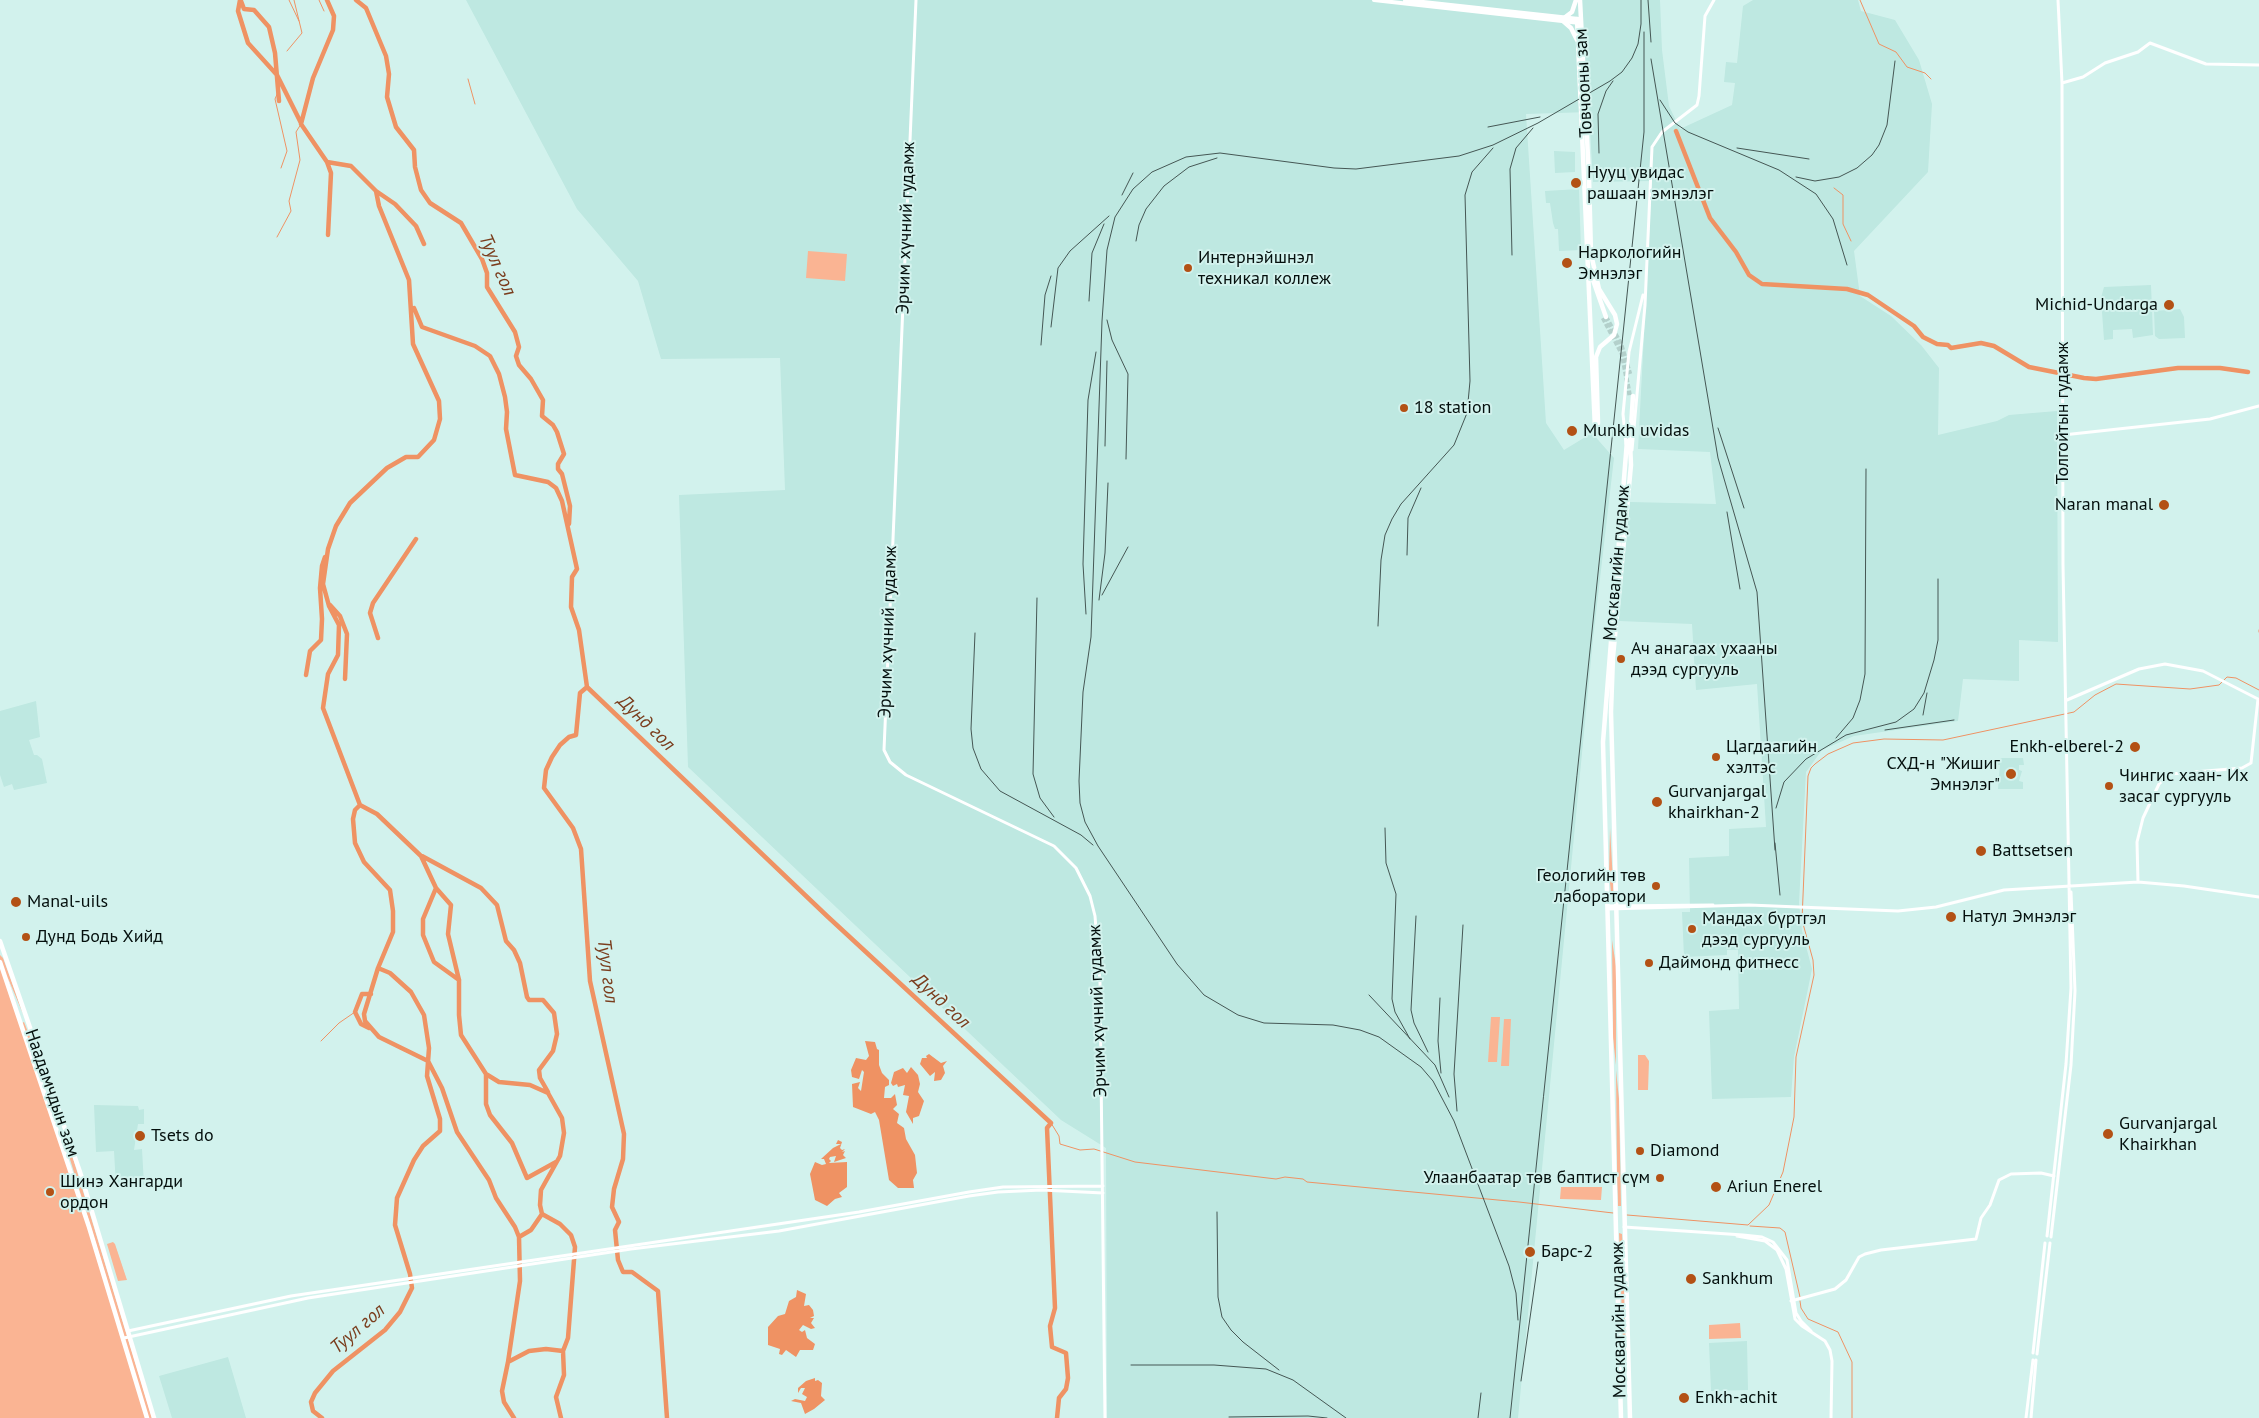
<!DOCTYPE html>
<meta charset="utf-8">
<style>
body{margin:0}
canvas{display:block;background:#d2f2ed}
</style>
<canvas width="2259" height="1418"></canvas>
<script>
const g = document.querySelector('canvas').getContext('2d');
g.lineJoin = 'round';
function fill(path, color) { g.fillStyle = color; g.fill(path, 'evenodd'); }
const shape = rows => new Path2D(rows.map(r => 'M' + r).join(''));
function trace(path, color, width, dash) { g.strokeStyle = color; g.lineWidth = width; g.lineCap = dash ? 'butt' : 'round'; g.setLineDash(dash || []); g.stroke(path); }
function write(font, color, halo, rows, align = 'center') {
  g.font = font + ' "PT Sans",sans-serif'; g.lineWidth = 4; g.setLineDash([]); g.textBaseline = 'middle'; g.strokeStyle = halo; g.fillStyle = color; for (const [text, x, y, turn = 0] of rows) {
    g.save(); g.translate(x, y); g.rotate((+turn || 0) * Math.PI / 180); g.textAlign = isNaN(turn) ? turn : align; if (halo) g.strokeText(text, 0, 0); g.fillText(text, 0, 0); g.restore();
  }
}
const built = shape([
 [466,0,1660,0,1662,50,1669,106,1680,129,1732,105,1735,83,1724,82,1726,62,1737,63,1743,6,1753,0,1858,0,1861,11,1895,20,1919,60,1932,104,1928,172,1854,251,1860,296,1891,316,1921,345,1939,368,1938,435,1997,421,2009,415,2057,411,2058,642,2019,640,2019,681,1963,679,1958,721,1854,736,1822,750,1806,772,1799,903,1802,931,1812,969,1794,1057,1791,1097,1712,1099,1709,1011,1739,1009,1738,950,1727,950,1727,955,1684,957,1682,912,1690,912,1689,858,1729,856,1729,829,1766,827,1757,684,1696,690,1692,624,1619,621,1630,502,1716,504,1710,452,1638,449,1652,181,1593,182,1589,112,1526,114,1546,423,1564,450,1592,433,1614,458,1593,639,1518,1418,1107,1418,1106,1148,1061,1120,688,767,679,495,785,490,780,358,661,359,638,281,577,209],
 [1554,151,1575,152,1575,172,1555,173],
 [1579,189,1581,250,1559,251,1558,229,1555,229,1553,223,1550,203,1546,203,1545,191],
 [2151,285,2153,335,2133,338,2132,329,2113,330,2113,339,2104,340,2101,298,2104,287],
 [2180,309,2184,317,2185,338,2159,339,2155,336,2154,311],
 [36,701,40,737,29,740,34,755,37,755,42,759,47,783,14,790,12,784,4,787,0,775,0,711],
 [1997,758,2023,758,2024,765,2019,765,2019,770,2022,771,2019,781,2023,782,2023,789,1998,789,2000,765,1997,765],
 [94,1105,138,1106,139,1110,144,1109,144,1124,138,1124,134,1150,142,1149,144,1185,116,1186,114,1151,96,1152],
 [1747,1341,1748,1390,1711,1391,1709,1343],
 [228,1357,246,1418,172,1418,159,1376]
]);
const green = shape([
 [808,251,847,254,845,281,806,278],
 [1610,828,1614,900,1612,902,1609,873],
 [1612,940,1616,966,1616,1065,1613,1038],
 [0,955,3,958,24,1016,7,976,22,1023,24,1022,38,1057,35,1058,24,1028,112,1296,69,1156,72,1155,152,1418,0,1418],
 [1491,1017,1500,1017,1497,1062,1488,1062],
 [1504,1019,1511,1019,1509,1066,1501,1066],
 [1638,1055,1645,1055,1649,1061,1648,1090,1638,1090],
 [1616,1070,1619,1099,1621,1206,1618,1206,1617,1168],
 [1561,1187,1602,1187,1601,1200,1560,1199],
 [1619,1233,1622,1234,1623,1252,1626,1349,1624,1374],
 [113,1242,115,1244,127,1280,118,1281,107,1244],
 [1740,1323,1741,1338,1709,1339,1709,1325]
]);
const water = shape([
 [865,1041,875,1042,877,1049,879,1050,879,1065,882,1073,889,1080,889,1085,885,1087,884,1098,891,1098,895,1094,897,1105,893,1109,899,1114,897,1123,904,1128,906,1139,915,1155,917,1173,913,1180,914,1188,898,1188,889,1180,879,1120,875,1112,871,1114,853,1107,852,1084,860,1082,858,1088,861,1091,864,1072,862,1070,859,1079,852,1077,851,1070,856,1058,866,1060,869,1056],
 [929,1054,941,1063,947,1061,943,1066,945,1073,941,1080,934,1081,935,1072,930,1076,920,1064,922,1058,927,1058,926,1056],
 [911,1067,918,1075,920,1084,918,1092,924,1101,919,1116,913,1118,913,1124,906,1112,909,1096,903,1095,905,1085,898,1087,897,1084,893,1086,891,1083,894,1072,903,1068,907,1073],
 [838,1140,842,1142,840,1148,842,1150,845,1149,842,1152,845,1151,843,1155,846,1158,834,1162,836,1156,830,1157,829,1159,831,1161,829,1163,847,1162,847,1187,839,1193,842,1197,835,1199,827,1206,815,1200,810,1174,815,1162,822,1165,826,1164,824,1159,821,1159,833,1148,841,1144,836,1144],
 [797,1290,806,1294,804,1306,809,1305,813,1310,814,1316,810,1318,814,1318,811,1323,815,1328,811,1329,803,1325,799,1330,802,1332,805,1330,807,1338,815,1344,813,1350,800,1350,796,1357,786,1350,782,1355,779,1354,780,1349,768,1345,768,1327,778,1316,785,1314,789,1301,796,1297],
 [815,1378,815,1381,818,1380,822,1383,821,1396,825,1400,814,1409,805,1414,801,1403,791,1401,795,1399,805,1401,807,1397,802,1394,805,1388,801,1388,798,1393,798,1388,806,1381]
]);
const stream = shape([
 [289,0,299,21],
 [319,0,324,11],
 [1860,0,1879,44,1896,52,1907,67,1925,73,1931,79],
 [287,51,302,33,294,0],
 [468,79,475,104],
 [278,92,275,99,287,151,281,168],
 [1834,188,1843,195,1843,224,1851,241],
 [277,237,291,211,289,201,300,160,296,132,301,124],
 [2259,630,2259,632],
 [321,1041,339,1023,355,1012],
 [1051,1123,1059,1136,1060,1144,1080,1150,1094,1149,1135,1162,1276,1179,1285,1177,1303,1179,1307,1182,1519,1202,1613,1213],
 [1627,1215,1748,1225,1769,1205,1783,1172,1794,1117,1796,1057,1814,975,1813,960,1802,920,1808,776,1811,768,1815,764,1828,754,1853,743,1884,739,1943,740,2074,712,2095,695,2116,684,2190,689,2219,685,2227,677,2236,678,2259,690],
 [1750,1226,1780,1228,1785,1232,1800,1297],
 [1800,1301,1801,1308,1808,1319,1838,1332,1852,1362,1852,1418]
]);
const river = shape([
 [240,0,238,11,248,43,277,75,301,123],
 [327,0,334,16,333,30,313,78,301,124,327,162,351,166,376,191,379,206,409,280,413,344,439,401,440,419,434,440,418,457,406,457,387,468,350,503,336,526,328,549,323,584,329,606,339,625,338,655,328,674,323,708,360,805,377,814,421,856,436,888,451,905,448,934,459,980,459,1015,461,1035,486,1074,499,1082,530,1085,548,1093,562,1118,564,1133,560,1156,541,1190,540,1205,542,1214,560,1224,571,1235,575,1247,568,1338,563,1351,546,1349,529,1351,508,1362,502,1391,504,1402,514,1418],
 [356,0,366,8,386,56,389,74,387,97,396,127,414,150,415,167,421,190,430,203,461,223,482,259,487,273,487,287,515,332,519,347,516,356,519,365,531,379,543,400,542,416,553,425,557,432,564,454,558,464,558,469,562,474,570,506,569,524],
 [241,1,244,9,254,10,269,27,275,53,279,101],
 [1676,131,1710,218,1736,252,1749,275,1762,284,1847,289,1868,295,1914,326,1923,337,1937,344,1948,345,1951,348,1981,343,1994,346,2029,367,2084,378,2096,379,2178,368,2220,368,2248,372],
 [327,162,331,173,328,235],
 [376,191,395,204,416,226,424,244],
 [414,308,422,327,475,346,490,356,499,374,505,397,507,412,506,429,515,475,548,482,556,488,562,501,577,569,572,577,571,607,579,630,587,687,580,693,576,735,569,737,560,745,552,757,546,770,544,788,573,828,581,849,590,981,624,1134,623,1159,614,1189,612,1207,619,1222,615,1230,618,1260,623,1272,632,1272,658,1291,667,1418],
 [330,605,340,616,347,634,345,679],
 [378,638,370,613,373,603,416,539],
 [306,675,310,651,321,640,322,619,320,588,322,566,325,557],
 [587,687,827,916,1051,1123,1047,1128,1055,1308,1050,1326,1052,1347,1066,1353,1068,1378,1066,1389,1059,1398,1057,1418],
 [360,805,355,810,353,819,355,843,364,862,390,890,393,911,393,932,378,968,364,1014,365,1021,379,1037,428,1061,442,1088,457,1132,489,1180,496,1198,515,1227,519,1237,520,1281,508,1362],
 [422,856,481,888,497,905,506,941,514,950,520,963,527,997,529,1000,543,1000,554,1013,557,1034,553,1051,539,1070,540,1078,548,1092],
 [436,888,423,919,423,935,434,962,459,980],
 [369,1028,361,1024,355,1012,362,994,371,994],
 [486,1074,486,1104,490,1115,512,1143,527,1178,556,1162],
 [519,1237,531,1230,542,1214],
 [322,1418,313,1411,311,1402,315,1393,333,1371,385,1330,400,1312,412,1288,410,1274,395,1225,397,1198,414,1160,423,1146,440,1131,440,1119,427,1076,429,1048,424,1015,411,992,390,973,378,968],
 [561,1418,556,1397,564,1375,563,1351]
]);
const highwayTunnel = shape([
 [1606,317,1621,344,1630,374],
 [1603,318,1622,354,1630,397]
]);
const secondary = shape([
 [916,0,884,750,890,762,906,775,1054,846,1076,868,1090,896,1095,916,1100,983,1105,1418],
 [2062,83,2083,77,2105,63,2138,52,2150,43,2206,64,2259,65],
 [2063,435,2210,419,2259,406],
 [1626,444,1623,414,1629,352,1643,295],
 [1632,450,1645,305,1652,147,1662,132,1697,105,1699,96,1705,16,1714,0],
 [2067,700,2139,669,2165,664,2203,671,2258,699],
 [2138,882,2137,842,2143,818,2159,784,2170,774,2242,768,2251,763,2258,699],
 [1608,906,1713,905],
 [1608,909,1749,905,1898,911,1936,907,2004,890,2138,882,2184,886,2259,897],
 [1624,1227,1743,1235,1762,1237,1773,1242,1787,1260,1796,1313,1801,1321,1811,1331],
 [1737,1236,1765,1241,1777,1250,1786,1269,1795,1319,1802,1326,1825,1341,1830,1350,1832,1361,1831,1418],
 [2047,1236,2066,1064,2071,988,2063,565,2062,83,2058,0],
 [2051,1237,2071,1065,2075,991,2071,892],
 [1791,1301,1835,1289,1846,1280,1859,1257,1865,1254,1881,1250,1976,1239,1981,1218,1990,1205,1999,1180,2011,1174,2041,1173,2054,1176],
 [128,1331,291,1296,859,1212,969,1192,1003,1187,1103,1186],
 [124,1338,308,1298,631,1249,779,1231,969,1196,998,1192,1042,1190,1103,1193],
 [2033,1353,2045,1243],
 [2037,1354,2050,1243],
 [2026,1418,2033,1360],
 [2031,1418,2036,1360]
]);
const primary = shape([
 [1374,0,1580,23],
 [1405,0,1579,19]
]);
const highway = shape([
 [1580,0,1589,177,1591,254,1599,289,1615,315,1617,324,1614,335,1600,347,1596,357,1598,423,1595,429],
 [1564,18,1572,12,1576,0],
 [1577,19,1595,429],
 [1563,21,1571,28,1577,40],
 [1593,280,1606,317],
 [0,941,80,1172,154,1418],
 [0,962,89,1227,147,1418],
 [1621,1418,1603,742,1627,441],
 [1630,1418,1611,712,1613,657,1631,465,1630,442,1633,396]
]);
const rail = shape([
 [1648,0,1651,42],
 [1651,59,1718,458,1757,592,1775,850],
 [1660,100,1675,123,1688,132,1779,170,1816,194,1833,219,1847,265],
 [1488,127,1540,117],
 [1737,148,1809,159],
 [1599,153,1598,114,1606,91,1613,81],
 [1796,177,1815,181,1839,177,1857,168,1872,155,1879,145,1887,125,1895,61],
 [1122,195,1133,173],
 [1136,241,1139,225,1146,209,1164,186,1189,167,1217,158],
 [1512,255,1510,169,1516,148,1533,128],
 [1089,301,1092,253,1104,224],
 [1107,320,1112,340,1128,374,1126,459],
 [1051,327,1058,268,1070,251,1109,216],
 [1041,345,1045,295,1051,276],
 [1718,428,1744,508],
 [1105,446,1107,361],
 [1727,512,1740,589],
 [1407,555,1408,518,1421,488],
 [1102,595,1128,547],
 [1037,598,1033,774,1040,798,1054,817],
 [1099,600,1105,553,1108,483],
 [1086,614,1083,564,1088,400,1096,352],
 [1378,626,1381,560,1385,535,1392,519,1401,504,1454,445,1467,413,1470,381,1465,195,1472,172,1493,148],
 [975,633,971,729,973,748,981,769,1000,791,1081,835,1093,845],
 [1923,715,1927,693],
 [1885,730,1954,720],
 [1836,738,1853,718,1860,700,1865,674,1866,469],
 [1776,808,1784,782,1806,759,1846,735,1896,722,1914,709,1924,693,1934,660,1938,640,1938,579],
 [1385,828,1386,863,1396,894,1392,999,1395,1012,1410,1039],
 [1775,843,1780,895],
 [1416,916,1411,1010,1414,1023,1428,1052],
 [1369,995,1435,1065,1449,1097],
 [1440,998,1438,1041,1441,1073],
 [1457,1111,1454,1074,1463,925],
 [1217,1212,1218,1297,1222,1317,1231,1330,1243,1342,1279,1370],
 [1518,1320,1516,1293,1509,1266,1454,1121,1433,1081,1421,1067,1379,1037,1360,1030,1333,1025,1264,1023,1238,1015,1204,995,1177,964,1098,846,1085,822,1080,803,1079,781,1083,692,1091,637,1102,321,1107,250,1115,217,1133,189,1152,172,1186,157,1220,153,1334,168,1356,169,1459,156,1493,145,1538,123,1610,81,1622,72,1632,58,1638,44,1641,24,1641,0],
 [1131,1365,1214,1365,1266,1369,1293,1380,1346,1418],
 [1521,1381,1538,1262],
 [1229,1417,1308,1416,1327,1418],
 [1478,1418,1481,1393],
 [1510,1418,1644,132,1644,32]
]);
const markers = [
 [1576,183,6,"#b35115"],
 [1567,263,6,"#b35115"],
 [1188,268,5,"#b35115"],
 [2169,305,6,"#b35115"],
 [1404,408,5,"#b35115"],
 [1572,431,6,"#b35115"],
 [2164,505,6,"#b35115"],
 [1621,659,5,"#b35115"],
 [2135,747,6,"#b35115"],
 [1716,757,5,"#b35115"],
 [2011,774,6,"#b35115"],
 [2109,786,5,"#b35115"],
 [1657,802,6,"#b35115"],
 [1981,851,6,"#b35115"],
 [1656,886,5,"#b35115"],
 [16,902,6,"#b35115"],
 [1951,917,6,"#b35115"],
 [1692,929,5,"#b35115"],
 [26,937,5,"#b35115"],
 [1649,963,5,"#b35115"],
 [2108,1134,6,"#b35115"],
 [140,1136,6,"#b35115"],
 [1640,1151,5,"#b35115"],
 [1660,1178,5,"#b35115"],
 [1716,1187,6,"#b35115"],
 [50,1192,5,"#b35115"],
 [1530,1252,6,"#b35115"],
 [1691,1279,6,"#b35115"],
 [1684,1398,6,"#b35115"]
];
const streetNames = [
 ["Товчооны зам",1584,83,-93],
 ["Эрчим хүчний гудамж",906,228,-88],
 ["Толгойтын гудамж",2063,413,-90],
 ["Москвагийн гудамж",1617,563,-85],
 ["Эрчим хүчний гудамж",888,632,-88],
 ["Эрчим хүчний гудамж",1098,1011,-92],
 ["Наадамчдын зам",52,1093,71],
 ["Москвагийн гудамж",1619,1320,-91]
];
const poiNames = [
 ["Нууц увидас",1587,173],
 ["рашаан эмнэлэг",1587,194],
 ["Наркологийн",1578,253],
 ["Эмнэлэг",1578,274],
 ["Интернэйшнэл",1198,258],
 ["техникал коллеж",1198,279],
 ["Michid-Undarga",2158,305,"right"],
 ["18 station",1414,408],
 ["Munkh uvidas",1583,431],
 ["Naran manal",2153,505,"right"],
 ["Ач анагаах ухааны",1631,649],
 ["дээд сургууль",1631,670],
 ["Цагдаагийн",1726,747],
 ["хэлтэс",1726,768],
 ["Enkh-elberel-2",2124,747,"right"],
 ["СХД-н \"Жишиг",2000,764,"right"],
 ["Эмнэлэг\"",2000,785,"right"],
 ["Чингис хаан- Их",2119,776],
 ["засаг сургууль",2119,797],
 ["Gurvanjargal",1668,792],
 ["khairkhan-2",1668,813],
 ["Battsetsen",1992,851],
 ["Геологийн төв",1646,876,"right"],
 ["лаборатори",1646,897,"right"],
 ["Manal-uils",27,902],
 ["Натул Эмнэлэг",1962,917],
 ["Мандах бүртгэл",1702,919],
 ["дээд сургууль",1702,940],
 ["Дунд Бодь Хийд",36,937],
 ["Даймонд фитнесс",1659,963],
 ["Gurvanjargal",2119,1124],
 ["Khairkhan",2119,1145],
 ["Tsets do",151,1136],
 ["Diamond",1650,1151],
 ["Улаанбаатар төв баптист сүм",1650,1178,"right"],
 ["Шинэ Хангарди",60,1182],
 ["ордон",60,1203],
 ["Ariun Enerel",1727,1187],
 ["Барс-2",1541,1252],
 ["Sankhum",1702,1279],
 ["Enkh-achit",1695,1398]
];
const waterNames = [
 ["Туул гол",497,265,66],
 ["Дунд гол",646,723,44],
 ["Туул гол",607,971,83],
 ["Дунд гол",941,1001,43],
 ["Туул гол",358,1329,-41]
];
fill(built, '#bee8e1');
fill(green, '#fab493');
fill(water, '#ef9263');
trace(stream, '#ef9263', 1);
trace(river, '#ef9263', 4.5);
trace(highwayTunnel, '#b3d0cb', 4.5, [4.5, 2]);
trace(secondary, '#fff', 3);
trace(primary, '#fff', 4);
trace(highway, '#fff', 4.5);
trace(rail, '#455754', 1);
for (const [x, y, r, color] of markers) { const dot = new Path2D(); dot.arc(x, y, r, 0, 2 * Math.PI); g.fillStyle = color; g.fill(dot); trace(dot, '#d2f2ed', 2); }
write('18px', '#040f0d', '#d2f2ed', streetNames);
write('18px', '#040f0d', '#d2f2ed', poiNames, 'left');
write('italic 19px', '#7a3d1d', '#d2f2ed', waterNames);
</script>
